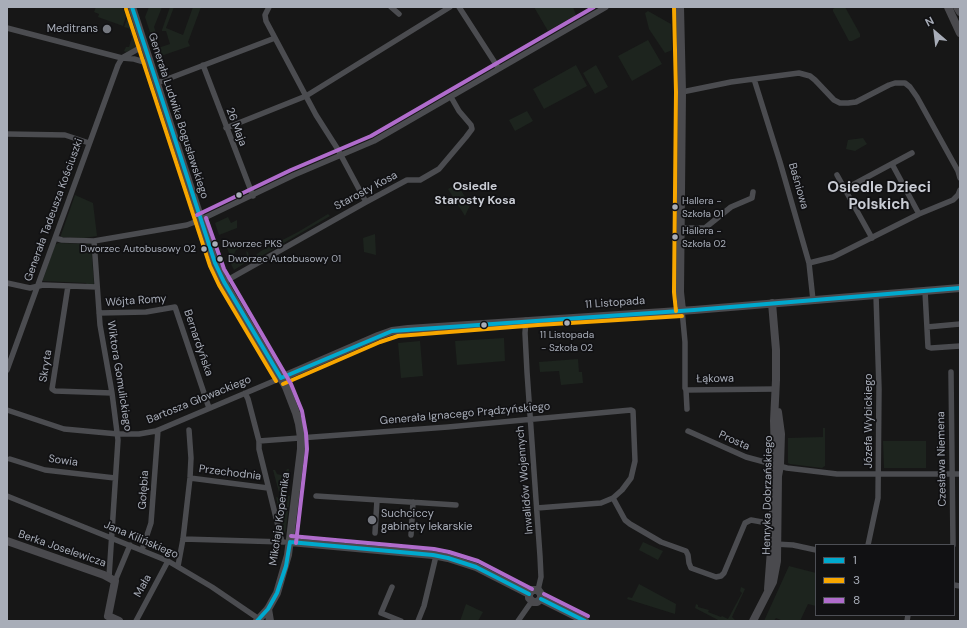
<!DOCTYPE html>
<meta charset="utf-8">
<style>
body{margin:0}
#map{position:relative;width:967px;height:628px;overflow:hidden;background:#171717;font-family:"DM Sans",sans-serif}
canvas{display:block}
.frame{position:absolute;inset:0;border:8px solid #a8adb8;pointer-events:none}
.legend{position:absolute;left:815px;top:544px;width:140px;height:72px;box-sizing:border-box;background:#111113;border:1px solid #4d4f55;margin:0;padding:5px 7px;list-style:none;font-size:12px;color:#a8adb8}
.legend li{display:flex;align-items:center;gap:8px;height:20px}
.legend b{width:20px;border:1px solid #4d4f55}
.north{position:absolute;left:915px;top:12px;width:40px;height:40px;-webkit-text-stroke:3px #111113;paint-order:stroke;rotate:332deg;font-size:11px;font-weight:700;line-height:16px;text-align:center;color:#a8adb8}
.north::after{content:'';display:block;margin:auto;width:14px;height:18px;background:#a8adb8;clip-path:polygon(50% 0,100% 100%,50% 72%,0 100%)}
</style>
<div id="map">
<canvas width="967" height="628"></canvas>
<div class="frame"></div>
<ul class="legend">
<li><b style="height:5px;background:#00a9ce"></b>1</li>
<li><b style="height:5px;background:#f7a600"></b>3</li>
<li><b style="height:5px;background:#b06ccc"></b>8</li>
</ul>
<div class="north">N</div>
</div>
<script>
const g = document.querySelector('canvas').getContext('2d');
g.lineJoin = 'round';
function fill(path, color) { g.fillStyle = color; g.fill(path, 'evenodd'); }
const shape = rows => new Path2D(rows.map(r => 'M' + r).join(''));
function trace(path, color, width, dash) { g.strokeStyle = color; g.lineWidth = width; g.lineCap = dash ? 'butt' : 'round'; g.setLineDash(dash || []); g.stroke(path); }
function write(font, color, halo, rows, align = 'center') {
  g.font = font + ' "DM Sans",sans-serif'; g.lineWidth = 3.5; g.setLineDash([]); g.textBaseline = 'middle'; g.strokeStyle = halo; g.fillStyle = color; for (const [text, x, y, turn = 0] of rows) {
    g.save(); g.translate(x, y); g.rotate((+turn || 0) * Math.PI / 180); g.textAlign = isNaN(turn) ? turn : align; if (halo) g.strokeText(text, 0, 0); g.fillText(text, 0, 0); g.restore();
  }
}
const green = shape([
 [96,7,122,7,126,16,123,26,98,17,99,14,94,12],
 [124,7,126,7,138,43,137,46,133,50,126,52,124,51,126,47,129,47,132,37,130,34,131,29,124,27,128,17],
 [149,7,162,7,154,27,156,33,154,34,158,48,170,44,166,31,162,31,162,30,170,7,174,7,166,28,183,35,193,7,201,7,188,42,190,46,158,57,145,17],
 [534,7,573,7,576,15,548,31],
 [836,7,845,7,860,34,860,37,852,41,849,41,833,11,833,9],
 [648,11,671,24,672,50,665,53,649,29,645,13],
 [648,40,662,64,632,81,618,56],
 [576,65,587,86,544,109,533,89],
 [596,65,608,87,595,94,583,73],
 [527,111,533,121,515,131,509,120],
 [863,138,867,144,855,151,846,149,848,140],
 [457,184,470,205,465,216,448,189],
 [75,195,93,203,97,236,84,238,61,237,61,235],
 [328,214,330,216,258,258,255,258,257,254,261,251,298,232],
 [228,217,231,223,237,220,237,228,219,235,215,223],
 [375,234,376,255,364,252,363,238],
 [58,243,89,244,91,246,94,283,93,285,88,286,86,283,43,281,43,279,55,245],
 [240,243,239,249,236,250,234,254,235,258,239,261,244,260,247,256,246,251,248,252,250,260,234,270,230,262,232,261,227,248],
 [504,338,505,361,457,365,455,341],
 [420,341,423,376,401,378,398,343],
 [578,359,579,372,582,372,583,383,561,385,559,371,540,372,539,362],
 [823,428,825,428,825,466,822,468,790,464,788,463,788,438,823,437],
 [883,441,926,441,926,468,884,468],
 [287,469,289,469,286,495,282,497,280,496,273,470,275,470,277,474,281,475,285,473],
 [288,496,290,496,285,536,276,497,279,498,283,513,284,514,286,513],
 [643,542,663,551,658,560,639,550],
 [789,566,816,573,816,606,808,604,800,621,783,621,776,618,774,621,764,621],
 [639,584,676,604,675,614,627,599,628,597,632,598],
 [741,587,745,589,732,617,735,620,720,621,695,608,696,604,698,605,698,607,709,610,708,612,721,617,722,616,728,619,742,593,740,591],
 [466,604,483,612,478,621,460,621]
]);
const street = shape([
 [269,7,265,15,266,21,316,115,337,148,366,202],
 [391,7,399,14],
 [459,7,499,69],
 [7,28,122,58,134,59,151,64],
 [203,65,253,196],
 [754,79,780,162,809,263,813,300],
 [157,83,275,38],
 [682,92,731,82,799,73,810,76,815,80,834,100,840,103,848,103,856,102,889,85,895,83,905,83,910,87,917,97,958,171,960,178],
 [226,128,306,96,450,7],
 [7,134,65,135,89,143],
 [892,164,919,214],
 [837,175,872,238],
 [845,189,912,153],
 [681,228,705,228,731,207,752,198,753,192],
 [55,238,62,240,94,241,187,225,200,220,294,175,374,141,606,7],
 [94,241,100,325,112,393,118,440,109,577],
 [809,263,833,257,919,214,953,200,958,195,960,190],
 [224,282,366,202,407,180,420,180,439,169,466,137,472,129,471,125,459,111,451,97],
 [7,283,30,288,43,285,97,287],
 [68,286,52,389,55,391,112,393],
 [925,291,928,347,931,348,960,346],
 [682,310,685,342,685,388,686,390,776,389],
 [99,313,146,312,175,307,209,408],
 [526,320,525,333,527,372,540,556,541,577,538,590],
 [927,327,960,324],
 [7,370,118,65,122,58,138,49,144,43],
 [951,372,953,545],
 [686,390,687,409],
 [245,393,248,399,259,441,259,449,282,542],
 [7,410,64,429,118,434,139,434,156,431,281,378],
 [688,431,746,457,787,468,837,474,960,474],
 [259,441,448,427,631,410,633,411,635,461,631,478,622,490,613,498,601,503,537,508],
 [10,459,45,470,115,478],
 [190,478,268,488],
 [7,496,168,561,212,587,259,619],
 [316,496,456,505],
 [613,498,625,520,630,524,661,542,686,551,688,555,689,563,691,568,716,577,721,576,724,573,745,523,751,520,773,524],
 [375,533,377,500],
 [411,535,413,502],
 [183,539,284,542],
 [775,544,793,545,816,550],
 [868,545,878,498,879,389,876,295],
 [142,550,151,523,158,430],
 [178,566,183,539,190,478,191,458,189,430],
 [115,581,130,545],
 [954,585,960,586],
 [392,587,381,613,401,621],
 [136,621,168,561],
 [418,621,424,606,436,556],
 [518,621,532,601],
 [907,621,908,615]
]);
const secondary = shape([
 [132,7,215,263,224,282,286,387,296,413,299,424,301,438,301,449,288,555,277,593,268,609,257,621],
 [680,7,682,92,680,292,682,310],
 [948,7,960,33],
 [957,7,960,12],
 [281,378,378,336,392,331,408,329,694,310,960,288],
 [7,541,104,575,115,581,108,616],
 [290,542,433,555,448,558,476,567,529,594],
 [768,589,773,524,773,473,775,456,774,421,776,380,776,350,772,303],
 [529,594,532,590,538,590,541,594,541,599],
 [529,594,529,598,533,602,537,602,541,599],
 [541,599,585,621],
 [268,609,270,621],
 [108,616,119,621],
 [753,621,773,582,777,561,778,476,780,466,781,434,778,412]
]);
const bus1 = shape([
 [132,7,215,263,224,282,281,378],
 [281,378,392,331,694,310,960,288],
 [290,542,433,555,448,558,476,567,529,594],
 [541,599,585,621],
 [257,621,268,609,277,593,286,566,290,542]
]);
const bus2 = shape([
 [674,7,676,92,674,292,676,311],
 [126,9,210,266,219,285,276,381],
 [283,384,380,342,398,336,538,325,682,316]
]);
const bus3 = shape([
 [197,215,291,170,371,136,594,7],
 [206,218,224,269,291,384,302,411,306,433,307,449,296,543],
 [291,536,434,549,449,552,478,561,532,589],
 [544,594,588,616]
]);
const markers = [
 [107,29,5,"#757880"],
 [239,195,3.5,"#a8adb8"],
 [675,207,3.5,"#a8adb8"],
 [675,237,3.5,"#a8adb8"],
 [215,244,3.5,"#a8adb8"],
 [204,249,3.5,"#a8adb8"],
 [220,259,3.5,"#a8adb8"],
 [567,323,3.5,"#a8adb8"],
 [484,325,3.5,"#a8adb8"],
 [372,520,5,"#757880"]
];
const busNames = [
 ["Hallera -",682,201],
 ["Szkoła 01",682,214],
 ["Hallera -",682,231],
 ["Szkoła 02",682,244],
 ["Dworzec PKS",222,244],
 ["Dworzec Autobusowy 02",196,249,"right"],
 ["Dworzec Autobusowy 01",228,259],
 ["11 Listopada",567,335,"center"],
 ["- Szkoła 02",567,348,"center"]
];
const poiNames = [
 ["Meditrans",98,29],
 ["Suchciccy",381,514,"left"],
 ["gabinety lekarskie",381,527,"left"]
];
const streetNames = [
 ["Generała Ludwika Bogusławskiego",178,116,72],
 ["26 Maja",236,127,69],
 ["Baśniowa",798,186,74],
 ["Starosty Kosa",366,191,-28],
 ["Generała Tadeusza Kościuszki",54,210,-70],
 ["Wójta Romy",136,301,-4],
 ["11 Listopada",615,303,-4],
 ["Bernardyńska",198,343,71],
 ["Skryta",46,366,-81],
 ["Wiktora Gomulickiego",119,376,81],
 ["Łąkowa",715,379,-1],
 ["Bartosza Głowackiego",199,400,-22],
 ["Generała Ignacego Prądzyńskiego",465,414,-5],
 ["Józefa Wybickiego",869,421,-90],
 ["Prosta",734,441,24],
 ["Czesława Niemena",942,459,-91],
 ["Sowia",63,461,8],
 ["Przechodnia",230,473,7],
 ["Inwalidów Wojennych",525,480,-95],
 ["Gołębia",144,490,-86],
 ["Henryka Dobrzańskiego",768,495,-89],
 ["Mikołaja Kopernika",280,519,-82],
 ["Jana Kilińskiego",141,540,23],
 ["Berka Joselewicza",62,549,19],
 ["Mała",143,586,-61]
];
const neighbourhoodNames = [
 ["Osiedle",475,187],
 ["Starosty Kosa",475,201]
];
const districtNames = [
 ["Osiedle Dzieci",879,188],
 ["Polskich",879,205]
];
fill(green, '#1d241e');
trace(street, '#4b4c50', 5.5);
trace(secondary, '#4a4a4e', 8);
trace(bus1, '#00a9ce', 4);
trace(bus2, '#f7a600', 4);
trace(bus3, '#b06ccc', 4);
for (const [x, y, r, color] of markers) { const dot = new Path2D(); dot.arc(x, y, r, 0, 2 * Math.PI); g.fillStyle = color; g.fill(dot); trace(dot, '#111113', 1.5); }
write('10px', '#a8adb8', '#111113', busNames, 'left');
write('11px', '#a8adb8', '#111113', poiNames, 'right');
write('11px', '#a8adb8', '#111113', streetNames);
write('bold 12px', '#c9ccd4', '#111113', neighbourhoodNames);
write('bold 15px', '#c9ccd4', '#111113', districtNames);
</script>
